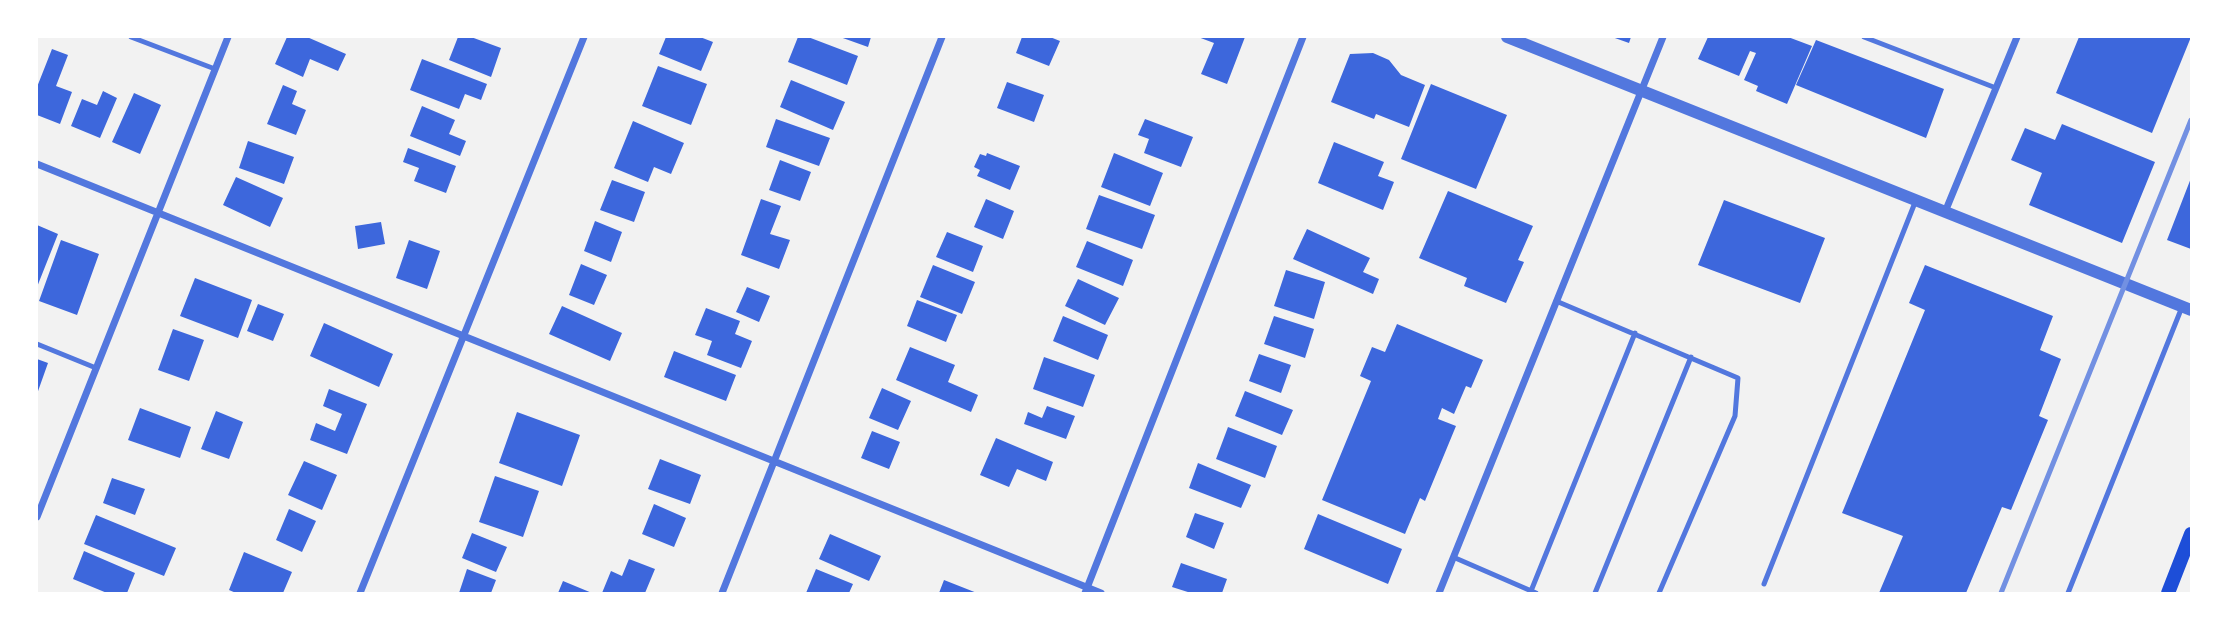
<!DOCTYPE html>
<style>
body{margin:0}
#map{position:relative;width:2228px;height:630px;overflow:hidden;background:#f2f2f2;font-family:Roboto,sans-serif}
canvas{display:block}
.frame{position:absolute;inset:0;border:38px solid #fff;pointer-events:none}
</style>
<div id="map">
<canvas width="2228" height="630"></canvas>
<div class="frame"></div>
</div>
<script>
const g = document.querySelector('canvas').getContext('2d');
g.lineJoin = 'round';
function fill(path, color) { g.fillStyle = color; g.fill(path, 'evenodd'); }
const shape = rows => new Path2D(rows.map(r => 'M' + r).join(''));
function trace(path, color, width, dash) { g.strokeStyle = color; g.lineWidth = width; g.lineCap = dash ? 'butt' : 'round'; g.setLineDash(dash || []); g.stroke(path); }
const building = shape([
 [287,37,307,37,346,54,338,71,310,59,303,77,275,64],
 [458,37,471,37,501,48,491,77,449,60],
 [666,37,700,37,713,42,701,71,659,54],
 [798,37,808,37,858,56,847,85,788,62],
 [840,37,871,37,868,47],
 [1022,37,1050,37,1060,41,1049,66,1016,53],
 [1198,37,1245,37,1227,84,1201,74,1214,43],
 [1612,37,1631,37,1629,43],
 [1708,37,1788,37,1812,46,1787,104,1756,91,1758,86,1744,80,1756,53,1750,51,1739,76,1698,59],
 [2079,37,2191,37,2152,133,2056,93],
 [1816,40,1944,89,1926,138,1796,85],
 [52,49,68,55,56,86,72,92,60,124,37,115,37,87],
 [1373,53,1389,60,1401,75,1425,85,1409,127,1376,114,1374,119,1331,102,1350,54],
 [422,59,487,84,481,100,465,94,459,109,410,90],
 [658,66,707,84,691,125,642,106],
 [791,80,845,102,833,130,780,107],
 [1007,82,1044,95,1034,122,997,108],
 [1431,84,1507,115,1476,189,1401,159],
 [283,85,297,91,292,104,306,110,296,135,267,124],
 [103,91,117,98,100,138,71,126,82,99,97,105],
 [134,93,161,105,140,154,112,142],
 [422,106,455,120,449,134,466,141,460,156,410,136],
 [776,119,830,138,819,166,766,147],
 [1145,119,1193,137,1181,167,1144,153,1149,139,1138,135],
 [633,121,684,143,671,174,654,167,648,182,614,168],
 [2062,124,2155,162,2122,243,2029,205,2042,173,2011,160,2025,128,2055,140],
 [248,141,294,157,284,184,239,168],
 [1334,142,1384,162,1378,176,1394,182,1383,210,1318,183],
 [408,148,456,166,446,193,414,181,419,168,403,162],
 [987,153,1020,166,1010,190,977,176,980,170,974,167,980,154,986,156],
 [1114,153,1163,173,1150,206,1101,187],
 [780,160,811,172,800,201,769,190],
 [236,177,283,198,270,227,223,205],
 [2191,178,2191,249,2167,240],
 [612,180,645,192,634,222,600,210],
 [1448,191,1533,226,1518,260,1524,262,1506,303,1464,286,1467,278,1419,258],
 [1099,195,1155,215,1142,249,1086,229],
 [761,199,781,206,770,234,790,240,779,269,741,255],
 [986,199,1014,211,1003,239,974,227],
 [1724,200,1825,238,1800,303,1698,265],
 [595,221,622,232,611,262,584,251],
 [381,222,385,244,358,249,355,226],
 [37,225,58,234,37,287],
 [1307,229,1370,258,1363,272,1379,279,1373,294,1293,259],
 [947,232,983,246,973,272,936,257],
 [61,240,99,254,77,315,39,301],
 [409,240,440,251,427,289,396,278],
 [1087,241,1133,260,1123,286,1076,267],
 [581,264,607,275,594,305,569,295],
 [933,265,975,282,962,314,920,297],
 [1925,265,2053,316,2040,350,2061,359,2039,416,2048,420,2011,510,2002,507,1966,593,1879,593,1903,536,1842,513,1925,310,1909,303],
 [1286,270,1325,282,1314,319,1274,306],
 [195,278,252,300,238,338,180,316],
 [1078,279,1119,298,1105,325,1065,306],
 [747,287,770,296,759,322,736,312],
 [917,300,957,315,946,342,907,326],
 [258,304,284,314,273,341,247,331],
 [562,306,622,333,610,361,549,334],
 [706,308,740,321,735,334,752,341,741,368,707,355,712,341,695,335],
 [1063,316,1108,335,1098,360,1053,341],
 [1274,316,1314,329,1305,358,1264,344],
 [324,323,393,354,379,387,310,356],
 [1397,324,1483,360,1471,388,1466,386,1454,414,1442,408,1438,419,1456,426,1425,501,1420,498,1405,534,1322,500,1371,381,1360,376,1372,347,1385,352],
 [173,329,204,340,189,381,158,370],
 [910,347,955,365,948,382,978,395,971,412,896,380],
 [674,351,736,375,726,401,664,377],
 [1259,354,1291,365,1281,393,1249,381],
 [1044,357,1095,375,1083,407,1033,389],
 [37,359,48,363,37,394],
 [882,388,911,401,898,430,869,418],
 [329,389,367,404,347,454,310,440,316,423,335,431,342,414,323,406],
 [1245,391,1293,410,1282,435,1235,416],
 [1047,406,1075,416,1066,439,1024,424,1028,412,1042,418],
 [140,408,191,427,180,458,128,440],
 [216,411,243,422,229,459,201,449],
 [517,412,580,435,562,486,499,463],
 [1228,427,1277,446,1265,478,1216,459],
 [872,431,900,442,889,469,861,458],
 [996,438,1053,462,1046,481,1017,469,1009,487,980,475],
 [660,459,701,475,690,504,648,489],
 [304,461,337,475,322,510,288,495],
 [1198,463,1251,485,1241,508,1189,488],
 [495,476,539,491,523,537,479,522],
 [112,478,145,489,135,515,103,503],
 [654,504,686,518,674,547,642,534],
 [289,509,316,521,302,552,276,540],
 [1195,513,1224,523,1214,549,1186,537],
 [1318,514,1402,549,1388,584,1304,549],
 [96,515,176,548,164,576,84,544],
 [472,533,507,547,496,572,462,558],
 [830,534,881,556,869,581,819,559],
 [84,551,135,573,127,593,107,593,73,579],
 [244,552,292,572,283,593,236,593,229,590],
 [629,559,655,569,645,593,602,593,611,571,622,576],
 [1181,563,1227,579,1222,593,1191,593,1172,587],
 [467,569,496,580,491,593,459,593],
 [816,569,853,584,849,593,806,593],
 [944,580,977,593,939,593],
 [563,581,592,593,558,593]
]);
const service = shape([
 [131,37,215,69],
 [1864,37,1996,88],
 [1556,301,1738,378,1735,416,1659,593],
 [37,344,96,368],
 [1453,557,1536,593],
 [1764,584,1916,200],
 [1531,591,1635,333],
 [1595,593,1691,357],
 [2068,593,2182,307]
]);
const minor = shape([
 [37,164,1101,593],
 [1945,212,2017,37],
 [37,517,228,37],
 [360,593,584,37],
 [722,593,942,37],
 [1085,593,1303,37],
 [1439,593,1663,37]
]);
const tertiary = shape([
 [1507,37,2191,310]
]);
const secondary = shape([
 [2168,593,2191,534]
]);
const rail = shape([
 [2001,593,2191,120]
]);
fill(building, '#3d67dc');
trace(service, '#5277de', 5);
trace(minor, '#5277de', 7);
trace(tertiary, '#5277de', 12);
trace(secondary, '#1d4ed8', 14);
trace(rail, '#7290e2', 5);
</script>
